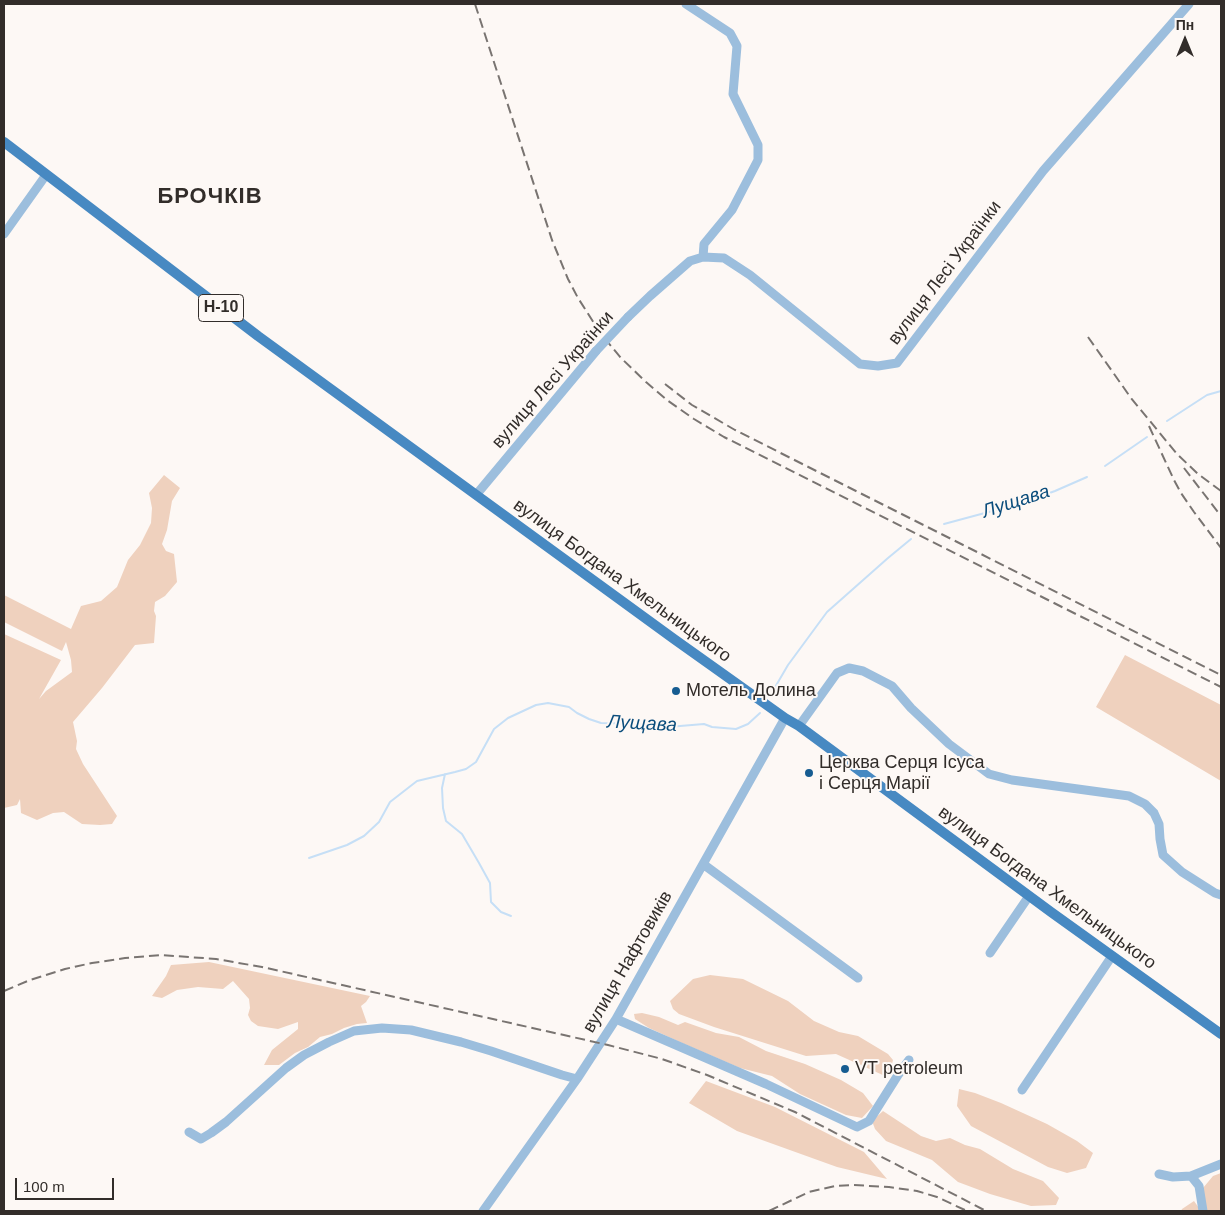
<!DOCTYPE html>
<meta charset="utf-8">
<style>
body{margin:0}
#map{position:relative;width:1225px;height:1215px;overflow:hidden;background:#fdf8f5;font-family:Arial,sans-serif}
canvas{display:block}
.frame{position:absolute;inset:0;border:5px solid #322d2a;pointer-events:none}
.north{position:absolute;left:1160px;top:15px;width:50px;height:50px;-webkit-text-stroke:4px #fdf8f5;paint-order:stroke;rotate:0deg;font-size:14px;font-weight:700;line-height:20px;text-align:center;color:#322d2a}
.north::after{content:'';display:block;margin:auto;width:18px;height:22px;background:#322d2a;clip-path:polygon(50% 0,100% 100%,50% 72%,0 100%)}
.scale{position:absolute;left:15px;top:1178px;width:99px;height:22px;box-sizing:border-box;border:2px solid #322d2a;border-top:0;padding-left:6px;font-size:15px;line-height:18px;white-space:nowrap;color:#322d2a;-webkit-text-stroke:4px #fdf8f5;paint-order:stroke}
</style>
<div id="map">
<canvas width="1225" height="1215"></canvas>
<div class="frame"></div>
<div class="north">Пн</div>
<div class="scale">100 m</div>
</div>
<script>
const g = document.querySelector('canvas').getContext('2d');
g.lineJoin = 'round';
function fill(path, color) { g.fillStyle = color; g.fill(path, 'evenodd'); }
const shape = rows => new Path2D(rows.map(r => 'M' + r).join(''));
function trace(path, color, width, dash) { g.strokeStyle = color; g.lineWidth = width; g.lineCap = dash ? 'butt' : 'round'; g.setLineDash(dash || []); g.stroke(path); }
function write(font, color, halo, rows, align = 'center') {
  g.font = font + ' Arial,sans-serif'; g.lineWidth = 4; g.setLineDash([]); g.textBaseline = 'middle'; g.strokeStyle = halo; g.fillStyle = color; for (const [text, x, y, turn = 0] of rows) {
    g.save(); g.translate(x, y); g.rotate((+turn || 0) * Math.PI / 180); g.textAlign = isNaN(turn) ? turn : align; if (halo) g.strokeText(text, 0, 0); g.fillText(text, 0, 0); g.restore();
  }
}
const green = shape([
 [164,475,180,488,172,501,167,530,162,544,166,551,174,554,177,582,165,596,155,602,154,611,156,616,154,643,135,645,102,688,73,722,77,741,76,749,83,764,117,816,112,824,100,825,82,824,64,812,53,813,37,820,21,813,20,799,17,805,4,808,4,634,61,660,39,699,46,691,72,672,71,660,66,642,62,651,4,622,4,595,71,629,81,606,101,601,117,587,128,560,140,545,151,523,152,508,149,493],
 [1125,655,1221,705,1221,781,1096,707],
 [209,962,370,996,366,1002,361,1006,367,1023,357,1024,344,1028,332,1034,320,1037,308,1047,295,1053,279,1065,264,1065,272,1050,298,1029,298,1022,278,1029,258,1026,251,1021,248,1015,250,1008,249,999,233,981,223,989,198,987,177,990,162,998,152,996,166,976,171,965],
 [710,975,743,979,788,1001,814,1021,839,1032,858,1036,888,1054,893,1060,891,1068,885,1076,836,1054,806,1056,714,1027,679,1014,673,1009,670,1001,693,979],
 [642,1013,659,1017,678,1025,685,1022,716,1033,739,1037,766,1051,805,1064,841,1080,863,1093,873,1106,862,1118,846,1115,800,1094,772,1076,740,1068,682,1043,649,1028,635,1019,634,1014],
 [706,1081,775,1107,864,1152,887,1179,837,1167,737,1131,689,1103],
 [959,1089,975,1093,1001,1103,1047,1124,1077,1141,1093,1153,1086,1168,1067,1173,1048,1167,971,1126,957,1106],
 [883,1111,921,1136,936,1141,950,1138,965,1145,980,1149,1013,1169,1043,1181,1059,1198,1056,1205,1031,1206,990,1194,958,1182,932,1160,886,1141,875,1129,872,1121],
 [1221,1173,1221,1211,1206,1211,1203,1188,1213,1176],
 [1194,1201,1199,1208,1199,1211,1181,1211,1182,1209]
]);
const stream = shape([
 [1167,421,1207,395,1221,391],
 [1105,466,1147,437],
 [944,524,1022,503,1055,491,1087,477],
 [774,689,788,665,827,612,888,558,911,539],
 [445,774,442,788,443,808,446,821,462,834,479,863,490,883,491,902,501,912,511,916],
 [309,858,347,845,364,836,379,822,390,802,417,781,455,772,466,769,476,762,494,729,508,718,536,705,548,703,569,707,577,713,589,719,601,723,649,724,668,727,704,724,712,727,736,729,748,724,760,713]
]);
const minor = shape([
 [686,4,730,33,737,46,733,94,758,145,758,160,732,210,704,244,703,257],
 [4,234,46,175],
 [628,317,650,296,690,261,703,257,724,258,750,275,860,364,878,366,897,363,1043,171,1189,4],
 [476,495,596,351],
 [799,726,837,673,849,668,863,671,892,686,911,708,949,744,989,774,1012,780,1129,796,1145,804,1154,813,1159,824,1160,839,1163,855,1182,872,1215,893,1221,895],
 [703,864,858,978],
 [990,953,1029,896],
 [616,1019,766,1084,857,1127,869,1121,898,1075,909,1060],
 [1022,1090,1112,956],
 [189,1132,201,1139,211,1133,226,1122,286,1068,304,1055,329,1042,354,1031,382,1028,411,1030,461,1042,491,1051,562,1075,577,1079],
 [1159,1174,1173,1177,1191,1176,1221,1164],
 [1191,1176,1199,1186,1203,1211],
 [483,1211,577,1079,616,1019,785,718]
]);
const major = shape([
 [4,142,258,336,674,639,785,718,799,726,1051,912,1221,1034]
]);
const rail = shape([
 [475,4,552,240,568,279,578,298,601,334,621,358,646,382,667,400,694,419,724,437,1221,687],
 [1088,337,1131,398,1177,454,1198,474,1221,491],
 [665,384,692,405,735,430,1221,675],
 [1149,426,1174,480,1181,493,1194,512,1221,548],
 [1184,468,1221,516],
 [4,991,30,980,65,969,92,963,125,958,161,955,216,959,262,967,608,1045,662,1059,707,1075,795,1112,986,1211],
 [769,1211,809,1192,835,1186,853,1185,889,1187,917,1191,937,1197,967,1211]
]);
const minorBridge = shape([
 [596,351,628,317]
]);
const markers = [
 [676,691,5,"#165c91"],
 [809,773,5,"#165c91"],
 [845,1069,5,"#165c91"]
];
const shields = [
 [221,308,45]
];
const shieldNames = [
 ["Н-10",221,308]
];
const streetNames = [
 ["вулиця Лесі Українки",945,273,-53],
 ["вулиця Лесі Українки",553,380,-49],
 ["вулиця Богдана Хмельницького",622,581,36],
 ["вулиця Богдана Хмельницького",1047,888,36],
 ["вулиця Нафтовиків",628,962,-60]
];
const poiNames = [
 ["Мотель Долина",686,691],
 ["Церква Серця Ісуса",819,763],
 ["і Серця Марії",819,784],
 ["VT petroleum",855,1069]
];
const waterNames = [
 ["Лущава",1016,502,-18],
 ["Лущава",642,724,3]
];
const districtNames = [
 ["БРОЧКІВ",210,197]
];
fill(green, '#efd1be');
trace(stream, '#c6dff6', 2);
trace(minor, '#9cbedd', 9);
trace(major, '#4789c2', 10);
trace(rail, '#797471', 2, [10, 5]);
trace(minorBridge, '#9cbedd', 9);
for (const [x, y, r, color] of markers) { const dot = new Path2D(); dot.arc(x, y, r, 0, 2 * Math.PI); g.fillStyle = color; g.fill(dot); trace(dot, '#fdf8f5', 2); }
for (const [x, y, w] of shields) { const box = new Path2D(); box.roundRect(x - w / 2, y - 13.5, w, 27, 4); g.fillStyle = '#fdf8f5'; g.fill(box); trace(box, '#322d2a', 1); }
write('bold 16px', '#322d2a', null, shieldNames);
write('18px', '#322d2a', '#fdf8f5', streetNames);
write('18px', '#322d2a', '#fdf8f5', poiNames, 'left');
write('italic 19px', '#0b4d7c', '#fdf8f5', waterNames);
g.letterSpacing = '1px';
write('bold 22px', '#322d2a', '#fdf8f5', districtNames);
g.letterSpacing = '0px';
</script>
